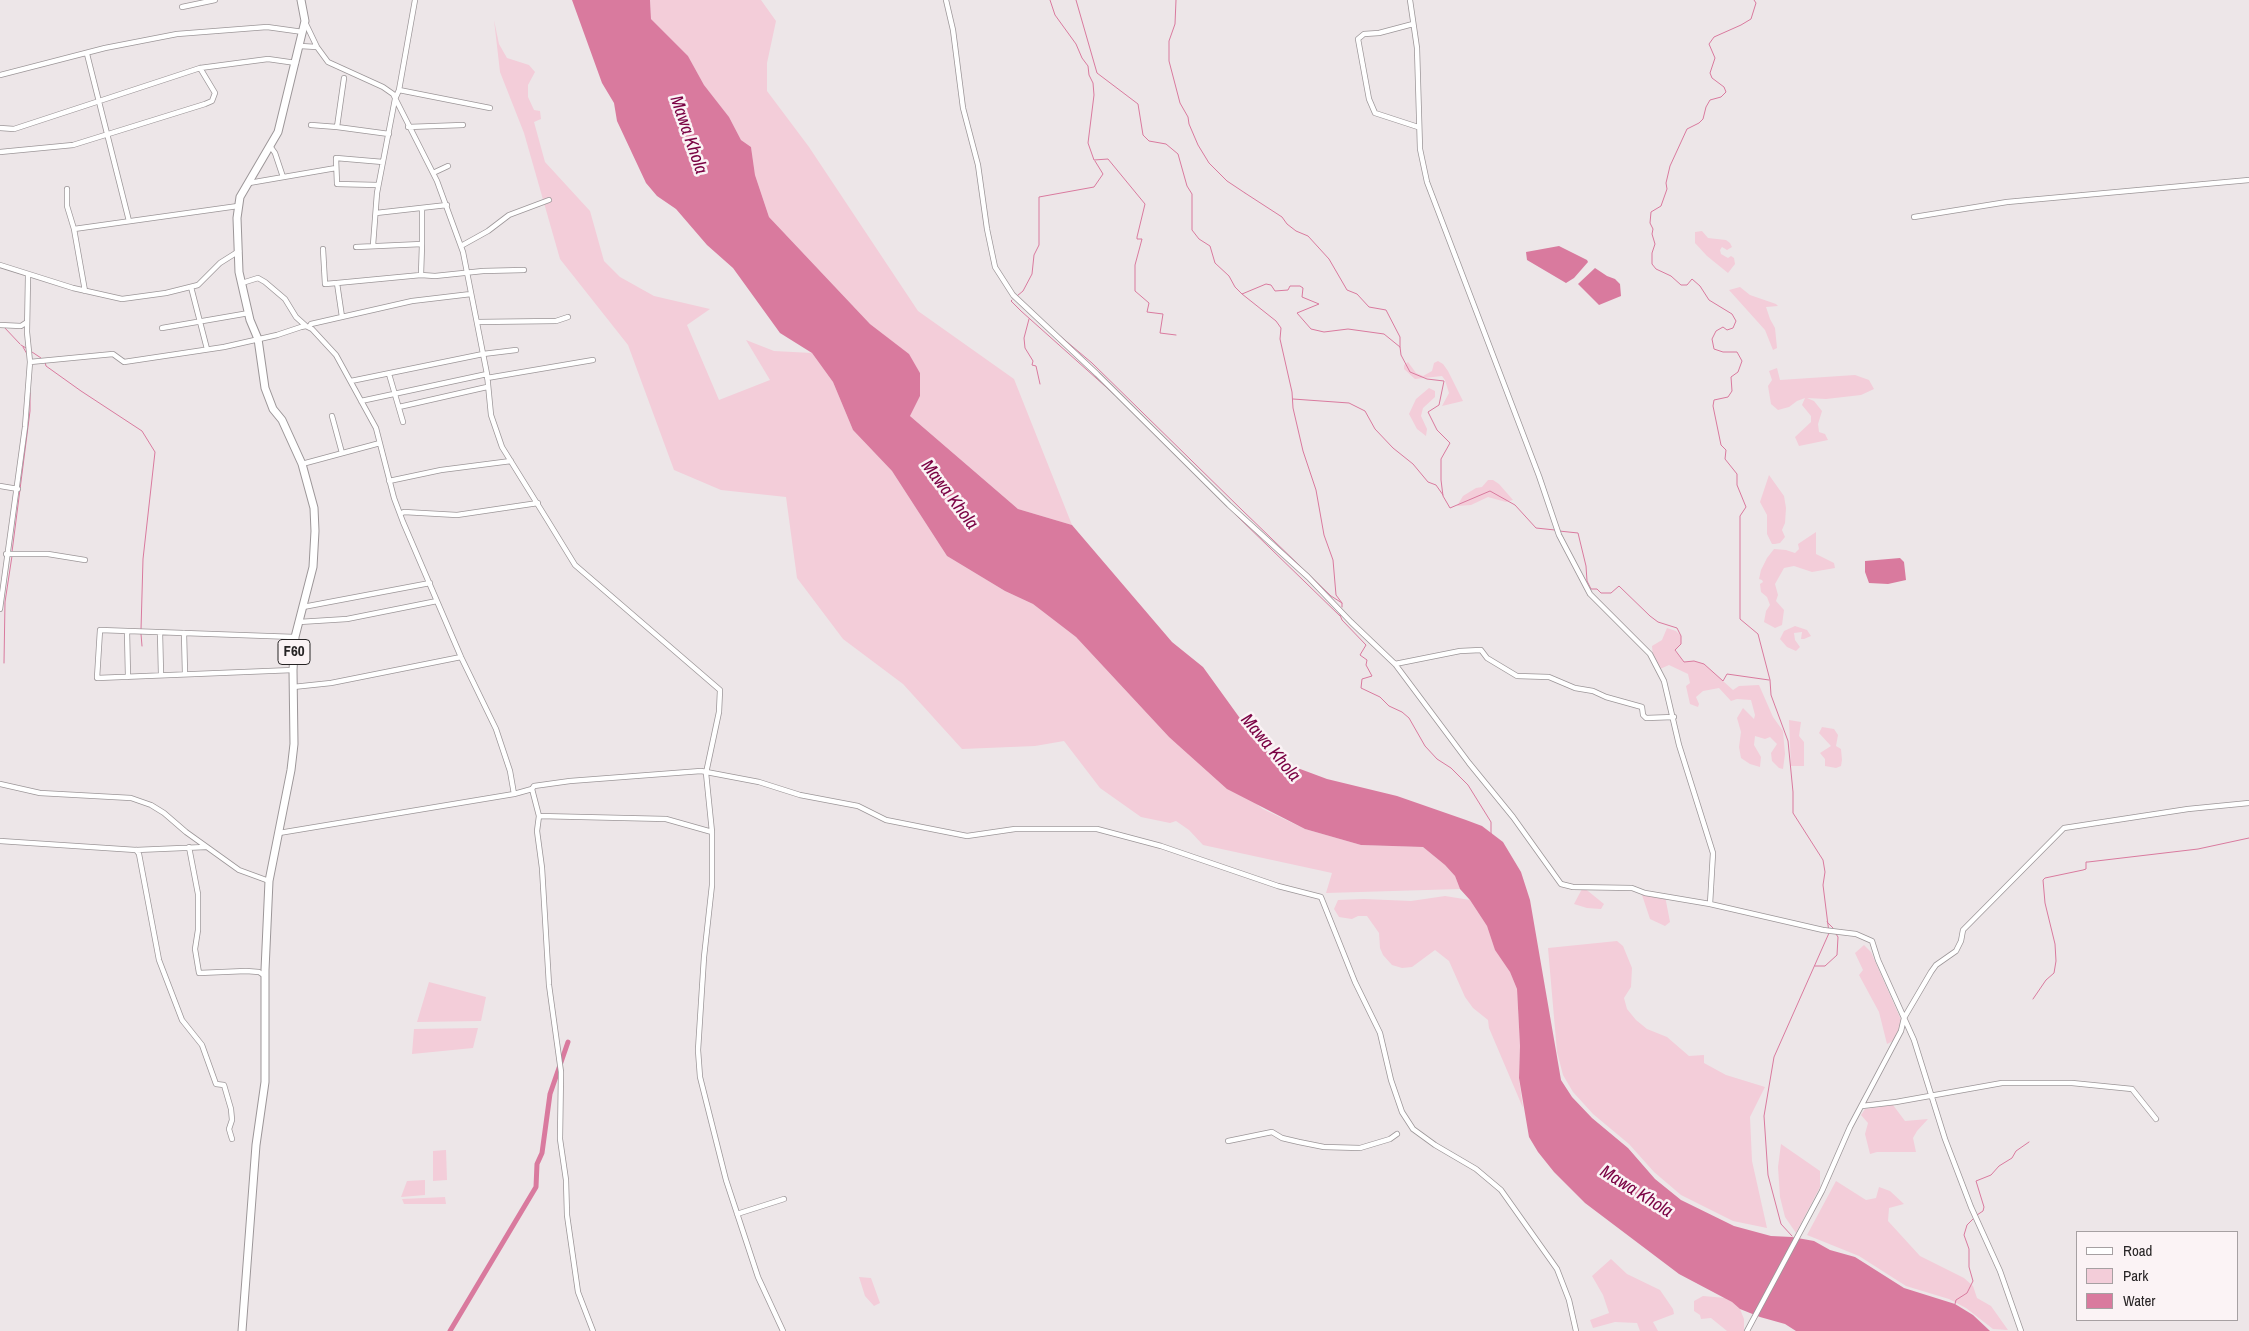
<!DOCTYPE html>
<style>
body{margin:0}
#map{position:relative;width:2249px;height:1331px;overflow:hidden;background:#ede6e8;font-family:"Archivo Narrow",sans-serif}
canvas{display:block}
.legend{position:absolute;left:2076px;top:1231px;width:162px;height:90px;box-sizing:border-box;background:#fbf3f5;border:1px solid #a6a0a2;margin:0;padding:6px 9px;list-style:none;font-size:15px;color:#272425}
.legend li{display:flex;align-items:center;gap:10px;height:25px}
.legend b{width:25px;border:1px solid #a6a0a2}
</style>
<div id="map">
<canvas width="2249" height="1331"></canvas>
<ul class="legend">
<li><b style="height:6px;background:#fff"></b>Road</li>
<li><b style="height:14px;background:#f3cdd9"></b>Park</li>
<li><b style="height:14px;background:#d97a9e"></b>Water</li>
</ul>
</div>
<script>
const g = document.querySelector('canvas').getContext('2d');
g.lineJoin = 'round';
function fill(path, color) { g.fillStyle = color; g.fill(path, 'evenodd'); }
const shape = rows => new Path2D(rows.map(r => 'M' + r).join(''));
function trace(path, color, width, dash) { g.strokeStyle = color; g.lineWidth = width; g.lineCap = dash ? 'butt' : 'round'; g.setLineDash(dash || []); g.stroke(path); }
function write(font, color, halo, rows, align = 'center') {
  g.font = font + ' "Archivo Narrow",sans-serif'; g.lineWidth = 5; g.setLineDash([]); g.textBaseline = 'middle'; g.strokeStyle = halo; g.fillStyle = color; for (const [text, x, y, turn = 0] of rows) {
    g.save(); g.translate(x, y); g.rotate((+turn || 0) * Math.PI / 180); g.textAlign = isNaN(turn) ? turn : align; if (halo) g.strokeText(text, 0, 0); g.fillText(text, 0, 0); g.restore();
  }
}
const green = shape([
 [650,0,761,0,776,21,767,63,767,91,809,147,918,311,1014,379,1072,525,1018,509,910,416,920,396,920,373,909,355,870,324,769,217,755,175,751,147,741,140,729,117,704,85,688,56,651,19],
 [494,20,499,44,507,58,529,65,535,72,528,85,528,97,534,110,540,111,541,119,534,122,545,162,590,211,604,261,620,277,654,296,710,309,687,325,719,400,770,380,746,340,774,351,812,353,833,382,853,430,892,471,947,556,1005,591,1033,604,1076,637,1169,737,1263,809,1305,829,1361,845,1423,847,1445,865,1455,876,1460,889,1326,893,1332,873,1203,845,1189,830,1176,821,1170,823,1141,817,1100,788,1064,741,1035,746,962,749,903,684,843,639,797,578,786,497,721,490,674,470,628,345,560,259,524,133,500,72],
 [1702,231,1708,238,1726,240,1730,243,1732,247,1727,250,1722,247,1720,250,1721,254,1728,258,1731,256,1734,258,1735,264,1728,273,1707,256,1695,243,1695,232],
 [1740,287,1750,295,1776,304,1778,306,1766,307,1770,319,1775,328,1777,348,1773,350,1765,330,1729,290],
 [1438,361,1443,364,1448,371,1463,401,1442,406,1449,393,1445,380,1442,376,1415,379,1404,369,1404,365,1408,362,1416,373,1423,376,1432,371,1434,363],
 [1777,368,1780,380,1855,375,1869,380,1874,389,1861,395,1826,399,1807,398,1814,401,1822,411,1818,424,1819,432,1825,434,1828,440,1799,446,1795,437,1811,422,1811,416,1802,405,1805,398,1797,401,1789,407,1778,410,1771,404,1768,386,1772,380,1769,371],
 [1429,388,1435,391,1435,397,1423,408,1421,416,1427,429,1426,436,1417,429,1409,414,1416,399],
 [1769,475,1784,496,1786,508,1785,523,1782,530,1785,537,1780,543,1775,544,1772,544,1767,534,1767,515,1760,502],
 [1488,480,1493,480,1499,484,1513,500,1506,502,1488,497,1471,505,1457,506,1463,496,1476,488,1482,487],
 [1816,532,1816,554,1834,563,1835,568,1812,572,1794,566,1784,568,1775,584,1778,595,1776,601,1784,610,1782,625,1775,628,1764,622,1766,611,1770,605,1767,597,1761,592,1760,584,1763,582,1762,580,1759,579,1761,570,1767,558,1774,549,1786,550,1795,553,1799,549,1798,544],
 [1795,626,1807,630,1811,636,1804,639,1801,639,1802,632,1794,633,1795,640,1800,647,1796,651,1787,647,1780,639,1784,631],
 [1667,628,1676,631,1681,636,1681,644,1675,651,1684,662,1694,661,1704,664,1733,690,1739,686,1759,685,1773,717,1783,731,1785,754,1783,769,1779,768,1772,761,1771,753,1777,744,1770,737,1765,739,1755,736,1754,745,1761,757,1760,767,1750,764,1741,758,1739,747,1741,732,1737,718,1743,708,1754,719,1755,715,1751,700,1737,699,1731,701,1719,688,1703,691,1696,697,1699,704,1698,707,1690,704,1686,686,1690,683,1688,674,1669,665,1660,669,1653,657,1652,646,1662,640],
 [1789,720,1801,722,1799,736,1804,742,1804,766,1791,766],
 [1822,727,1834,729,1838,735,1836,746,1841,749,1842,760,1841,766,1836,768,1825,766,1825,759,1820,753,1831,746,1819,733],
 [1583,887,1604,904,1601,909,1587,908,1574,904],
 [1645,893,1665,896,1670,922,1665,926,1650,919,1642,895],
 [1445,896,1470,900,1487,926,1495,949,1510,972,1517,989,1520,1046,1519,1078,1523,1108,1489,1028,1488,1020,1473,1008,1465,997,1449,961,1435,950,1412,967,1402,968,1392,965,1383,955,1380,948,1379,933,1367,916,1358,916,1352,919,1339,917,1334,909,1338,900,1364,899,1411,901],
 [1617,941,1623,946,1632,968,1631,987,1624,998,1627,1009,1636,1020,1647,1029,1667,1037,1689,1056,1704,1055,1704,1063,1726,1075,1765,1087,1750,1117,1752,1161,1767,1228,1733,1221,1681,1195,1654,1172,1629,1144,1593,1114,1573,1092,1563,1075,1557,1052,1548,948],
 [1864,945,1871,952,1902,1022,1893,1041,1887,1044,1879,1012,1859,975,1863,970,1855,953],
 [429,982,486,997,481,1021,417,1022],
 [478,1028,473,1048,412,1054,414,1029],
 [1893,1105,1905,1121,1928,1119,1917,1131,1913,1138,1916,1152,1877,1152,1870,1154,1865,1134,1868,1123,1861,1115,1865,1109],
 [1781,1144,1820,1171,1820,1187,1796,1233,1785,1217,1780,1197,1778,1167],
 [446,1150,447,1180,433,1181,433,1151],
 [425,1180,425,1195,401,1197,407,1181],
 [1836,1181,1866,1200,1876,1198,1879,1187,1890,1191,1904,1204,1889,1208,1888,1221,1920,1256,1964,1278,1973,1286,1977,1298,1991,1306,2008,1330,1993,1329,1966,1308,1949,1299,1906,1286,1859,1256,1807,1235],
 [445,1197,446,1204,404,1204,402,1199],
 [1611,1259,1627,1274,1660,1290,1673,1309,1674,1314,1653,1322,1658,1331,1640,1331,1637,1323,1615,1322,1593,1328,1590,1320,1609,1313,1603,1295,1592,1276],
 [859,1277,871,1278,880,1303,874,1306,865,1296],
 [1703,1296,1726,1298,1732,1302,1740,1309,1744,1319,1744,1331,1727,1331,1711,1318,1701,1319,1700,1315,1694,1311,1694,1301]
]);
const water = shape([
 [572,0,650,0,651,19,688,56,704,85,729,117,741,140,751,147,755,175,769,217,870,324,909,354,920,373,920,396,910,416,1018,509,1072,525,1172,642,1203,667,1260,746,1284,763,1327,779,1397,796,1466,820,1482,826,1503,842,1521,872,1530,900,1561,1080,1572,1097,1592,1118,1628,1148,1655,1179,1681,1200,1734,1226,1771,1236,1792,1237,1814,1241,1830,1250,1855,1257,1904,1288,1955,1304,1973,1315,1990,1331,1796,1331,1785,1324,1760,1317,1740,1309,1732,1302,1679,1274,1585,1203,1554,1172,1538,1152,1529,1137,1519,1078,1520,1046,1517,989,1510,972,1495,950,1487,926,1470,900,1460,889,1455,876,1445,865,1423,847,1361,845,1305,829,1227,789,1169,737,1076,637,1033,604,1005,591,947,556,892,471,853,430,833,382,812,353,780,333,733,268,707,245,676,209,657,196,646,183,617,121,614,103,602,83],
 [1559,246,1587,260,1588,262,1574,278,1566,283,1527,260,1526,252],
 [1595,268,1607,276,1615,279,1620,284,1621,296,1599,305,1578,284],
 [1900,558,1904,562,1906,580,1888,584,1869,583,1865,572,1865,561]
]);
const stream = shape([
 [1050,0,1055,15,1076,44,1082,58,1088,66,1089,75,1093,83,1094,95,1088,143,1094,160,1108,159,1145,204,1137,237,1137,239,1142,239,1135,265,1135,291,1149,303,1147,312,1163,314,1160,333,1176,335],
 [1076,0,1097,73,1138,104,1143,135,1149,141,1166,144,1178,154,1187,186,1192,194,1192,230,1199,239,1210,246,1215,263,1229,276,1235,287,1242,294,1266,284,1271,285,1275,291,1288,290,1290,286,1300,286,1303,288,1302,297,1319,304,1297,313,1311,329,1324,332,1348,329,1384,334,1400,347,1401,355,1410,372,1427,379,1444,381,1439,405,1428,412,1437,430,1450,443,1441,459,1441,480,1443,496,1450,508,1490,491,1515,505,1536,528,1555,530],
 [1176,0,1175,24,1169,41,1169,61,1180,103,1188,117,1189,124,1198,145,1209,163,1227,181,1245,193],
 [1754,0,1756,3,1751,19,1741,25,1714,37,1709,44,1715,58,1710,73,1712,78,1724,87,1726,92,1721,97,1710,100,1706,107,1703,119,1699,123,1687,129,1670,166,1666,183,1667,189,1661,206,1651,212,1650,223,1653,229,1652,234,1655,244,1652,253,1652,264,1656,269,1671,276,1681,285,1687,285,1692,279,1700,286,1709,300,1732,314,1736,321,1733,328,1727,330,1723,327,1716,331,1712,339,1714,349,1723,352,1737,352,1742,361,1738,372,1731,377,1732,391,1728,397,1714,400,1713,406,1721,445,1726,450,1725,459,1737,474,1737,485,1746,507,1740,516,1740,619,1758,634,1770,680,1771,695,1788,741,1793,792,1793,813,1823,860,1825,872,1823,885,1829,933,1774,1057,1764,1116,1768,1175,1781,1224,1792,1236],
 [1245,193,1282,217,1287,224,1296,231,1308,236,1329,259,1347,290,1357,294,1369,307,1386,310,1400,337,1400,347],
 [1242,294,1276,321,1281,328,1280,339,1292,392,1293,408,1303,451,1316,490,1324,535,1333,560,1336,595,1342,603,1342,607],
 [1017,296,1023,291,1032,274,1034,255,1039,245,1039,197,1094,187,1103,174,1095,161],
 [1012,300,1011,301,1021,311,1115,395],
 [1029,319,1024,338,1025,348,1033,361,1032,365,1036,366,1040,384],
 [4,327,20,344],
 [1060,336,1092,363,1242,510,1331,596,1342,603],
 [21,345,26,348],
 [23,347,27,354],
 [32,352,41,358],
 [45,362,46,366,81,391,142,431,155,452,143,559,141,630],
 [1293,399,1349,403,1365,411,1375,429,1393,448,1413,464,1428,482,1436,485,1443,495],
 [1150,430,1181,460],
 [1235,514,1340,616],
 [1559,531,1578,533,1586,566,1587,581,1591,589,1597,589,1601,593,1611,593,1619,586,1650,616,1658,622,1677,628,1681,636,1681,644,1675,650,1684,662,1694,661,1704,664,1723,681,1727,674,1769,680],
 [12,552,30,411,30,393],
 [1340,615,1342,620,1366,645,1360,655,1367,660,1366,665,1372,676,1362,679,1361,688,1380,697,1389,706,1402,712,1409,718,1425,746,1437,759,1451,768,1468,785,1491,822,1491,834],
 [141,634,142,646],
 [4,663,5,602,12,556],
 [1827,922,1833,928],
 [1815,966,1825,966,1837,955,1838,937,1836,934],
 [2033,999,2046,980,2054,973,2056,961,2055,944,2045,903,2043,880,2045,878,2083,870,2086,869,2086,862,2088,862,2198,849,2249,838],
 [1977,1215,1983,1211,1984,1207,1976,1181,1991,1175,1999,1166,2012,1158,2016,1151,2029,1142],
 [1955,1304,1956,1300,1967,1293,1973,1281,1969,1267,1969,1249,1964,1235,1967,1225,1974,1218]
]);
const canal = shape([
 [450,1331,536,1187,537,1164,542,1153,550,1094,568,1042]
]);
const street = shape([
 [946,0,953,30,963,108,978,165,987,229,995,267,1013,295,1097,374,1229,505,1308,577,1351,622,1395,664,1469,763,1513,817,1561,884,1573,887,1632,888,1645,893,1710,904,1823,930,1856,934,1872,941,1878,960,1914,1040,1945,1139,1971,1207,2000,1271,2021,1331],
 [1410,0,1417,48,1420,149,1427,182,1539,476,1559,535,1590,594,1650,654,1664,681,1679,745,1713,853,1710,904],
 [182,7,215,0],
 [305,22,317,47,328,62,383,87,393,94,437,181,463,252,487,374,491,415,502,447,548,521,575,565,720,690,719,712,706,773,712,832,712,885,704,957,698,1050,700,1077,726,1180,758,1277,783,1331],
 [1413,24,1379,33,1364,34,1358,39,1369,99,1375,113,1418,127],
 [300,46,317,47],
 [87,54,129,221],
 [0,75,105,48,177,34,267,27,303,32],
 [344,78,337,127,389,134],
 [399,90,415,0],
 [311,125,337,127],
 [408,127,463,125],
 [0,128,14,129,200,68,268,59,296,63],
 [270,146,275,153,283,177],
 [0,152,73,145,205,104,212,101,215,93,200,68],
 [433,173,448,166],
 [249,183,336,168],
 [378,185,337,184,336,158,383,162],
 [67,189,67,206,74,229,85,291],
 [376,213,447,205],
 [1914,217,2007,202,2249,180],
 [74,229,238,206],
 [422,244,422,208],
 [373,245,377,193,395,99,399,90,490,108],
 [461,246,488,231,509,215,549,200],
 [323,249,325,284,337,283],
 [0,265,73,288,122,299,166,293,198,285,220,263,239,251],
 [421,275,435,276,483,271,524,270],
 [242,283,258,278,265,282,285,299,296,317,306,326],
 [191,287,207,349],
 [342,317,337,283,421,275,422,244,356,247],
 [477,322,556,321,568,317],
 [0,325,21,326,27,322],
 [309,327,311,324,412,301,471,294],
 [162,328,249,313],
 [30,362,113,354,124,362,224,347,277,335,301,327,306,326,312,329,336,355,376,428,394,498,403,522,461,657,496,729,510,771,514,794,532,789,539,816,666,819,712,832],
 [389,374,403,422],
 [487,378,593,360],
 [351,381,483,354,516,350],
 [361,401,487,374],
 [399,407,487,387],
 [332,416,342,453],
 [302,464,380,443],
 [389,481,441,470,511,461],
 [0,486,18,489],
 [400,514,404,512,457,515,538,503],
 [6,554,48,554,85,560],
 [303,607,430,583],
 [0,609,25,427,30,362,27,332,28,276],
 [299,622,347,619,437,601],
 [127,631,128,677],
 [160,632,161,675],
 [184,633,185,674],
 [1395,664,1460,651,1481,650,1487,658,1517,676,1549,677,1575,688,1593,691,1606,697,1642,707,1643,715,1646,718,1674,717],
 [293,670,97,678,100,630,295,637],
 [293,687,331,683,461,657],
 [0,784,40,793,131,798,151,805,164,813,186,832,239,870,269,881],
 [532,789,534,786,570,781,701,771,759,782,800,795,858,806,886,820,967,836,1015,829,1097,829,1161,846,1278,886,1321,897,1355,982,1380,1033,1391,1080,1402,1112,1413,1129,1435,1145,1476,1169,1501,1190,1557,1269,1569,1300,1576,1331],
 [539,816,537,831,542,868,549,985,561,1072,560,1139,566,1180,567,1215,578,1292,593,1331],
 [279,833,514,794],
 [0,841,136,850,206,847],
 [189,847,198,894,198,930,195,949,199,973,246,971,259,972,265,976],
 [136,850,139,854,159,960,182,1020,202,1045,216,1084,224,1085,231,1109,232,1120,229,1129,232,1139],
 [1862,1106,1896,1102,2002,1083,2072,1083,2132,1089,2156,1119],
 [1228,1141,1272,1132,1282,1138,1299,1142,1324,1147,1360,1148,1390,1139,1397,1134],
 [737,1214,784,1199],
 [1747,1331,1822,1191,1850,1127,1901,1031,1904,1018,1931,972,1936,965,1956,951,1961,941,1963,930,2064,828,2188,809,2249,803]
]);
const primary = shape([
 [242,1331,256,1145,265,1082,265,970,269,881,291,770,294,744,293,670,295,637,313,567,315,531,314,508,302,464,282,420,273,409,265,388,258,339,250,320,239,272,237,218,240,197,278,132,305,21,301,0]
]);
const shields = [
 [294,652,32]
];
const shieldNames = [
 ["F60",294,652]
];
const waterNames = [
 ["Mawa Khola",688,135,71],
 ["Mawa Khola",949,495,53],
 ["Mawa Khola",1270,748,50],
 ["Mawa Khola",1636,1192,32]
];
fill(green, '#f3cdd9');
fill(water, '#d97a9e');
trace(stream, '#d97a9e', 1);
trace(canal, '#d97a9e', 5);
trace(street, '#9c9698', 6);
trace(primary, '#9c9698', 9);
trace(street, '#fff', 4.5);
trace(primary, '#fff', 7);
for (const [x, y, w] of shields) { const box = new Path2D(); box.roundRect(x - w / 2, y - 12.5, w, 25, 4); g.fillStyle = '#fbf3f5'; g.fill(box); trace(box, '#272425', 1); }
write('bold 15px', '#272425', null, shieldNames);
write('italic 18px', '#7a0143', '#fbf3f5', waterNames);
</script>
